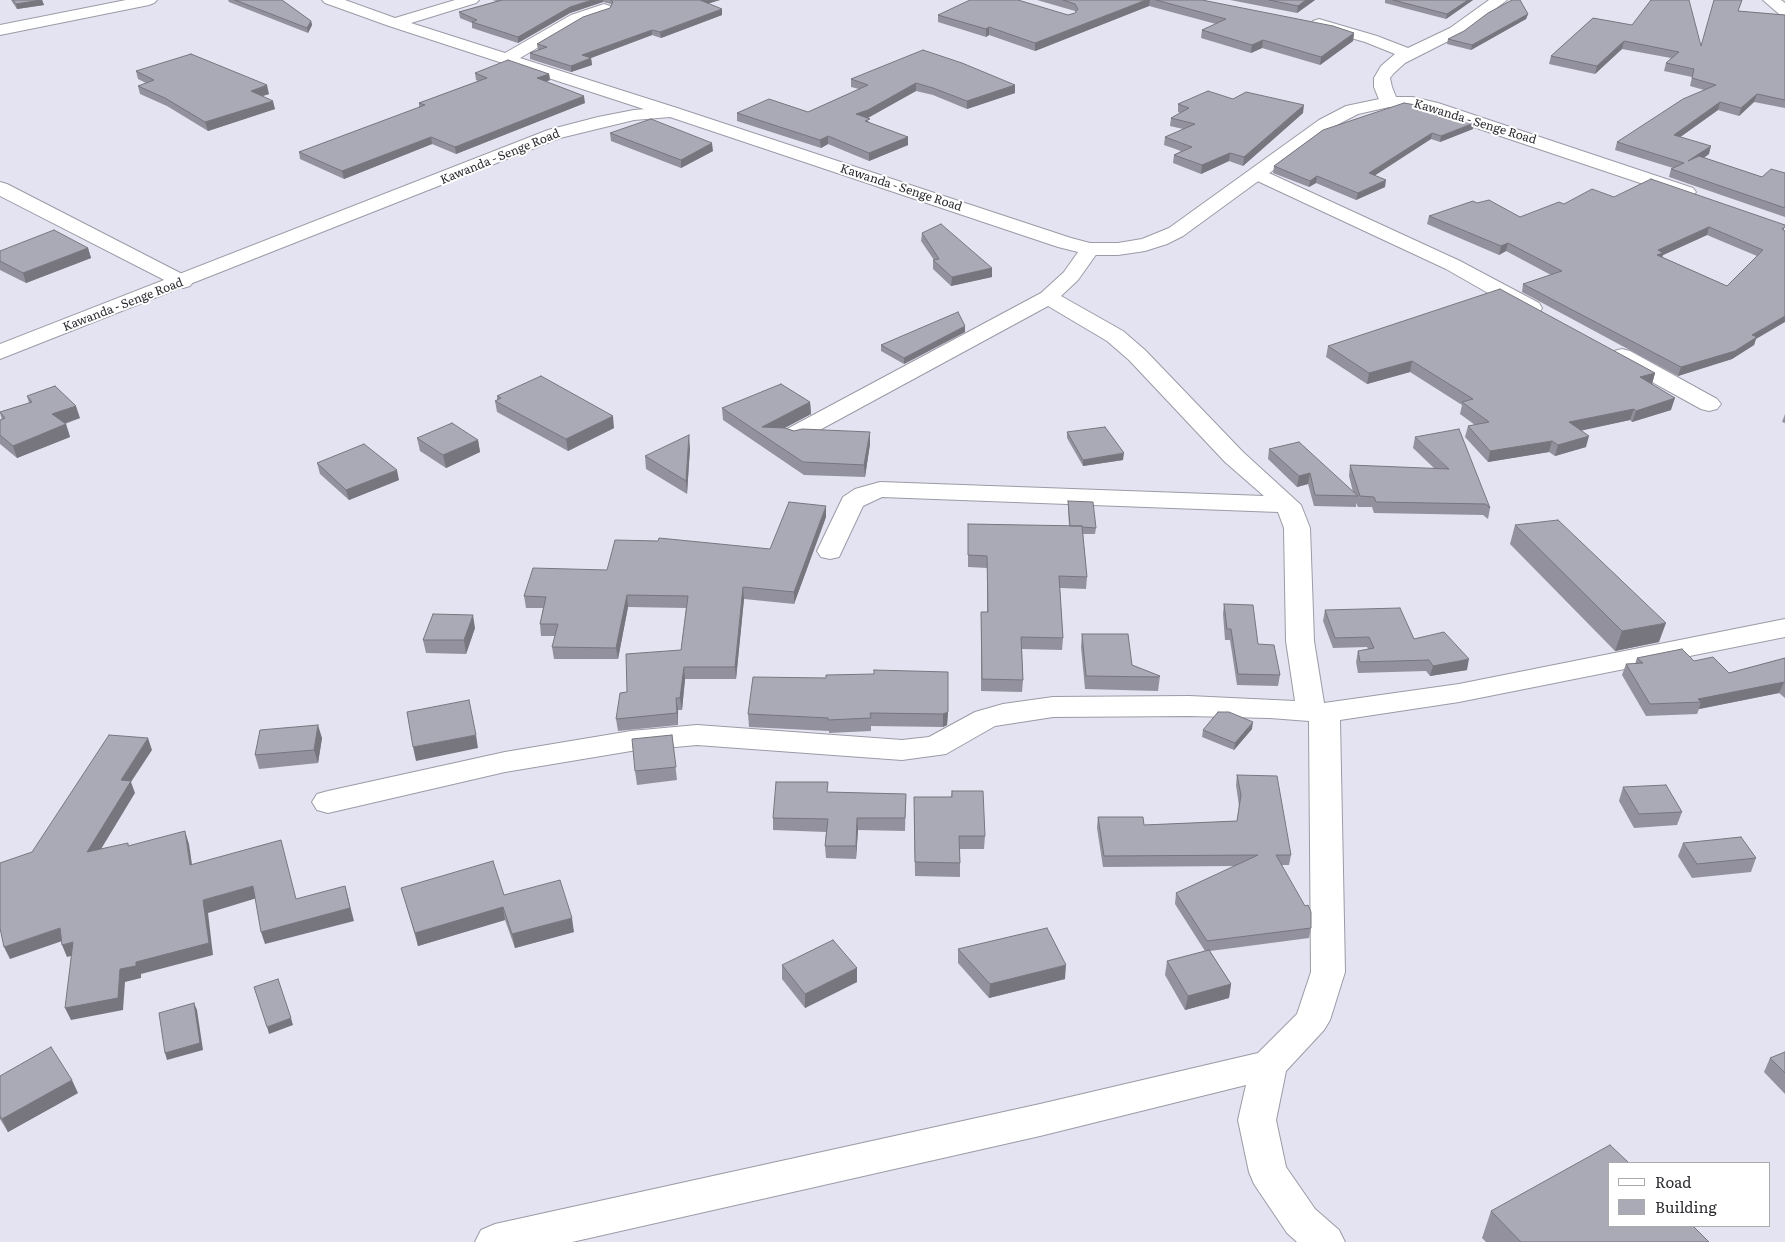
<!DOCTYPE html>
<style>
body{margin:0}
#map{position:relative;width:1785px;height:1242px;overflow:hidden;background:#e4e3f1;font-family:Literata,serif}
canvas{display:block}
.legend{position:absolute;left:1608px;top:1162px;width:162px;height:65px;box-sizing:border-box;background:#fff;border:1px solid #ababad;margin:0;padding:6px 9px;list-style:none;font-size:15px;color:#2e2d32}
.legend li{display:flex;align-items:center;gap:10px;height:25px}
.legend b{width:25px;border:1px solid #ababad}
</style>
<div id="map">
<canvas width="1785" height="1242"></canvas>
<ul class="legend">
<li><b style="height:6px;background:#fff"></b>Road</li>
<li><b style="height:14px;background:#aaa9b6"></b>Building</li>
</ul>
</div>
<script>
const g = document.querySelector('canvas').getContext('2d');
g.lineJoin = 'round';
const shape = rows => new Path2D(rows.map(r => 'M' + r).join(''));
function trace(path, color, width, dash) { g.strokeStyle = color; g.lineWidth = width; g.lineCap = dash ? 'butt' : 'round'; g.setLineDash(dash || []); g.stroke(path); }
function fill(path, color) { g.fillStyle = color; g.fill(path, 'evenodd'); }
function write(font, color, halo, rows, align = 'center') {
  g.font = font + ' Literata,serif'; g.lineWidth = 4; g.setLineDash([]); g.textBaseline = 'middle'; g.strokeStyle = halo; g.fillStyle = color; for (const [text, x, y, turn = 0] of rows) {
    g.save(); g.translate(x, y); g.rotate((+turn || 0) * Math.PI / 180); g.textAlign = isNaN(turn) ? turn : align; if (halo) g.strokeText(text, 0, 0); g.fillText(text, 0, 0); g.restore();
  }
}
const minor = shape([
 [126,0,157,0,154,3,149,5,0,35,0,25,126,0],
 [322,0,345,0,395,18,455,0,479,0,476,3,411,23,505,53,571,15,604,4,610,6,612,9,610,12,583,21,520,58,677,108,680,112,677,116,671,117,665,116,389,26,325,3,322,0],
 [1489,0,1507,0,1462,34,1405,63,1394,73,1390,78,1392,87,1398,102,1395,106,1389,107,1383,106,1380,102,1374,87,1374,78,1381,66,1395,54,1365,42,1313,27,1311,24,1313,21,1319,19,1377,36,1408,48,1450,28,1489,0],
 [1763,0,1781,0,1785,3,1785,16,1779,14,1763,0],
 [1258,168,1460,261,1539,303,1542,308,1539,313,1531,314,1523,313,1446,269,1251,178,1249,174,1251,170,1258,168],
 [0,182,7,184,190,278,193,282,190,286,183,288,176,286,0,196,0,182],
 [1090,243,1097,245,1100,249,1078,280,1061,296,1123,331,1145,350,1243,452,1301,505,1310,528,1314,641,1324,703,1459,684,1785,619,1785,637,1459,702,1340,720,1345,972,1330,1020,1324,1030,1286,1071,1276,1120,1286,1167,1315,1209,1339,1230,1345,1242,1297,1242,1287,1233,1254,1184,1249,1172,1238,1120,1246,1085,1040,1136,572,1242,475,1242,481,1230,495,1224,1040,1104,1258,1053,1297,1014,1311,972,1309,721,1270,718,1189,716,1053,717,995,726,946,754,902,760,697,745,631,751,505,772,328,813,317,810,312,802,317,794,328,791,505,752,631,731,697,725,902,740,929,737,975,712,1003,704,1053,697,1189,696,1295,701,1286,641,1284,528,1278,512,882,497,863,506,839,557,830,559,821,557,817,551,843,497,855,489,880,482,1264,496,1225,462,1129,360,1107,341,1048,306,803,439,795,441,787,439,783,434,787,429,1041,293,1064,272,1083,245,1090,243],
 [1622,349,1630,351,1717,399,1721,404,1717,409,1709,411,1701,409,1614,361,1611,356,1614,351,1622,349]
]);
const tertiary = shape([
 [1389,97,1412,97,1438,103,1693,188,1696,192,1693,196,1686,198,1679,196,1426,111,1412,107,1389,107,1358,114,1331,128,1183,236,1167,244,1145,251,1118,255,1090,255,1058,247,670,117,634,120,560,138,0,359,0,344,548,130,598,117,634,110,671,107,677,108,1071,238,1090,243,1118,243,1142,239,1169,228,1319,120,1346,106,1389,97]
]);
const wall = shape([
 [11,0,42,0,44,5,17,9],
 [228,0,282,0,311,21,312,25,308,33,229,2],
 [492,0,720,0,708,3,722,15,661,38,652,35,591,58,592,65,571,72,530,59,530,53,539,50,538,50,537,44,610,8,611,5,611,4,603,2,570,13,518,43,472,28,472,23,460,18,459,12,497,1],
 [1037,0,1202,0,1354,33,1353,41,1320,65,1262,48,1251,53,1201,38,1202,30,1216,24,1149,6,1035,51,989,35,986,37,938,22,938,15,1068,15,1075,13,1075,11],
 [1230,0,1315,0,1297,13],
 [1385,0,1473,0,1446,19,1385,3],
 [1742,0,1738,11,1785,15,1785,108,1754,102,1739,116,1718,110,1680,137,1709,154,1704,158,1762,177,1785,173,1785,217,1669,177,1671,169,1673,168,1615,150,1617,142,1704,90,1690,86,1692,77,1664,71,1666,63,1671,58,1622,49,1595,74,1549,64,1551,56,1593,18,1701,46],
 [1528,14,1526,19,1471,50,1447,44,1448,39],
 [136,71,269,94,262,96,275,109,208,131,167,106,140,94,138,86,146,83,138,79],
 [475,73,549,74,550,80,546,82,585,103,456,154,432,144,344,179,300,159,299,152,419,108,419,103,478,81,476,80],
 [851,79,1015,85,1015,93,967,109,933,95,916,91,866,118,870,123,908,137,908,145,869,161,828,144,821,148,737,121,737,113,808,112,859,89,851,87],
 [1233,99,1303,113,1243,166,1229,161,1201,174,1173,163,1174,155,1181,151,1164,145,1165,137,1183,129,1170,126,1171,118,1180,113,1178,112,1178,104],
 [1473,129,1440,142,1431,139,1374,175,1385,187,1356,200,1316,183,1309,187,1273,173,1274,166,1323,130],
 [610,133,713,151,681,168,611,141],
 [1614,197,1785,225,1754,345,1732,359,1678,376,1522,292,1523,284,1551,275,1506,251,1499,255,1427,224,1429,216,1477,203,1520,217,1564,204],
 [1707,235,1757,256,1727,286,1662,257,1663,255],
 [922,233,992,268,992,277,951,286,933,269,933,260,934,260,921,241],
 [88,248,91,258,26,283,0,270,0,251],
 [965,332,904,364,881,351,881,345],
 [1328,346,1655,373,1652,384,1671,410,1632,422,1630,420,1581,430,1586,447,1555,456,1549,452,1488,462,1465,437,1468,426,1475,425,1460,414,1462,405,1410,372,1367,384,1326,357],
 [27,396,80,418,65,424,66,424,70,437,17,458,0,444,0,420,2,420,0,413,29,403],
 [497,396,614,428,568,451,497,412,495,401,497,400],
 [810,402,811,414,784,428,794,431,870,444,865,477,804,475,723,420,722,408],
 [1785,414,1785,423,1782,422],
 [1067,432,1123,460,1083,466,1067,438],
 [1415,437,1490,508,1488,519,1483,515,1374,513,1372,507,1358,507,1356,503,1356,507,1314,506,1308,484,1297,487,1268,459,1269,449,1353,492,1349,476,1350,465,1435,469,1413,448],
 [417,438,478,440,480,452,446,468,420,451],
 [690,448,687,494,646,469,645,456],
 [317,463,399,480,349,500,320,474],
 [1068,501,1096,528,1095,534,1083,534,1087,577,1086,589,1060,588,1063,638,1062,650,1022,649,1023,680,1022,692,981,691,981,612,987,612,987,568,968,567,968,524,1069,526,1068,508],
 [826,517,794,604,744,599,736,679,685,679,682,710,678,710,678,725,618,731,616,719,627,692,681,650,686,608,628,607,618,659,554,659,552,647,555,636,541,636,540,624,543,608,526,608,524,596,607,570,770,549],
 [1515,525,1659,642,1615,651,1510,544],
 [1224,604,1258,644,1280,675,1278,686,1237,685,1230,640,1225,640,1223,614],
 [1325,610,1414,639,1467,670,1430,676,1426,671,1358,673,1356,662,1358,651,1368,649,1367,647,1333,648,1323,621],
 [475,628,466,654,426,653,423,640],
 [1082,634,1132,665,1160,676,1158,691,1085,689,1081,647],
 [1637,658,1694,661,1729,673,1785,658,1785,698,1779,693,1699,709,1697,714,1646,716,1622,675,1626,664,1635,664],
 [948,712,947,725,943,727,871,726,871,731,829,733,829,731,749,727,748,714],
 [1252,729,1234,750,1202,737,1203,730],
 [672,735,677,780,637,785,635,771],
 [322,738,318,763,259,769,255,755],
 [1237,775,1291,855,1289,865,1282,865,1311,928,1309,938,1210,951,1231,984,1229,998,1185,1010,1165,975,1167,961,1205,951,1175,904,1176,893,1236,866,1103,867,1097,828,1098,817,1144,825,1237,821,1239,806,1236,785],
 [1623,787,1682,812,1677,825,1634,828,1619,801],
 [952,791,985,836,984,849,960,849,960,877,915,876,914,811,951,797],
 [829,792,906,794,905,831,858,830,856,859,826,858,825,846,826,832,773,830,773,818],
 [1683,843,1756,858,1751,872,1692,878,1678,856],
 [401,888,504,895,574,932,515,948,505,920,418,946,405,901],
 [958,949,1065,979,989,998,958,963],
 [782,965,857,982,805,1008,782,979],
 [1785,1052,1785,1094,1764,1072,1770,1058],
 [0,1076,78,1093,8,1132,0,1119],
 [1491,1211,1709,1242,1486,1242,1482,1238]
]);
const shadedWall = shape([
 [42,0,44,5,17,9,16,4],
 [592,0,603,0,603,2,570,13,518,43,518,37,570,7],
 [700,0,720,0,701,6],
 [1146,0,1150,0,1149,6,1035,51,1035,43],
 [1306,0,1315,0,1297,13,1298,6],
 [1468,0,1473,0,1446,19,1447,14],
 [722,9,722,15,661,38,660,32],
 [1528,14,1526,19,1471,50,1472,45],
 [311,21,312,25,308,33,307,28],
 [989,27,989,35,986,37,986,29],
 [652,30,652,35,583,61,582,55],
 [1354,33,1353,41,1320,65,1321,57],
 [1263,40,1262,48,1251,53,1252,45],
 [1624,41,1622,49,1595,74,1597,66],
 [591,58,592,65,571,72,571,66],
 [549,74,550,80,538,85,537,78],
 [916,83,916,91,868,118,856,122,856,114],
 [267,85,269,94,253,99,251,91],
 [1015,85,1015,93,967,109,967,101],
 [1757,94,1754,102,1739,116,1741,108],
 [584,96,585,103,456,154,455,147],
 [273,101,275,109,208,131,205,122],
 [1720,102,1718,110,1672,143,1674,135],
 [1304,105,1303,113,1243,166,1244,157],
 [1474,123,1473,129,1440,142,1441,136],
 [1432,133,1431,139,1368,180,1369,173],
 [828,136,828,144,821,148,820,140],
 [431,137,432,144,344,179,342,171],
 [908,137,908,145,869,161,869,153],
 [712,143,713,151,681,168,681,160],
 [1711,146,1709,154,1685,169,1688,161],
 [1230,153,1229,161,1201,174,1202,165],
 [1317,176,1316,183,1309,187,1310,181],
 [1386,180,1385,187,1356,200,1358,193],
 [1709,227,1707,235,1663,255,1661,261,1654,263,1658,250],
 [1508,243,1506,251,1499,255,1501,246],
 [88,248,91,258,26,283,23,273],
 [992,268,992,277,951,286,952,277],
 [1785,316,1785,322,1756,339,1754,345,1732,359,1678,376,1681,367,1752,335],
 [965,326,965,332,904,364,904,358],
 [1412,361,1410,372,1367,384,1369,373],
 [1655,373,1652,384,1640,377],
 [1675,398,1671,410,1632,422,1636,411],
 [810,402,811,414,766,438,762,427],
 [76,406,80,418,56,426,52,414],
 [1634,409,1630,420,1566,434,1569,422],
 [613,416,614,428,568,451,566,439],
 [66,424,70,437,17,458,13,446],
 [870,432,870,444,865,477,864,465],
 [689,435,690,448,687,494,686,481],
 [1589,436,1586,447,1555,456,1558,445],
 [478,440,480,452,446,468,443,455],
 [1552,441,1549,452,1488,462,1490,451],
 [1124,453,1123,460,1083,466,1083,460],
 [397,470,399,480,349,500,346,490],
 [1310,473,1308,484,1297,487,1299,476],
 [826,506,826,517,794,604,794,592],
 [743,587,744,599,736,679,735,667],
 [627,595,628,607,618,659,616,648],
 [473,615,475,628,466,654,464,640],
 [1666,623,1659,642,1615,651,1622,631],
 [1469,659,1467,670,1430,676,1433,666],
 [684,667,685,679,682,710,680,698],
 [1784,682,1779,693,1699,709,1701,702,1698,699],
 [676,698,678,710,678,725,677,713],
 [948,712,947,725,943,727,943,714],
 [1253,722,1252,729,1234,750,1235,743],
 [318,725,322,738,318,763,314,750],
 [476,735,478,748,416,761,413,747],
 [148,738,152,750,131,782,135,793,92,864,87,852,121,780],
 [857,818,858,830,856,859,856,846],
 [185,831,189,844,194,878,190,865],
 [253,886,257,898,208,913,213,955,141,974,141,978,125,982,123,1010,71,1020,65,1008,120,969,136,962,203,900],
 [345,886,354,921,265,944,261,932],
 [503,907,505,920,418,946,415,933],
 [572,918,574,932,515,948,512,934],
 [60,928,65,940,10,959,4,947],
 [73,942,78,954,67,957,62,945],
 [1066,965,1065,979,989,998,990,984],
 [857,968,857,982,805,1008,805,994],
 [1231,984,1229,998,1185,1010,1188,996],
 [194,1003,197,1010,203,1050,167,1060,165,1053],
 [291,1018,293,1025,269,1034,267,1027],
 [72,1080,78,1093,8,1132,2,1119]
]);
const building = shape([
 [13,0,41,0,16,4,13,0],
 [235,0,282,0,311,21,307,28,235,0],
 [502,0,592,0,570,7,518,37,472,22,477,20,459,12,502,0],
 [611,0,700,0,722,9,660,32,652,30,582,55,591,58,571,66,530,53,547,47,537,44,583,17,610,8,613,2,611,0],
 [970,0,1018,0,1068,15,1075,13,1078,9,1075,4,1063,0,1146,0,1035,43,989,27,986,29,938,15,970,0],
 [1156,0,1202,0,1333,26,1354,33,1321,57,1263,40,1252,45,1202,30,1226,19,1156,0],
 [1269,0,1306,0,1298,6,1269,0],
 [1393,0,1468,0,1447,14,1393,0],
 [1512,0,1520,0,1528,14,1472,45,1448,39,1464,31,1488,13,1512,0],
 [1651,0,1689,0,1701,46,1714,0,1742,0,1738,11,1785,15,1785,100,1757,94,1741,108,1720,102,1674,135,1711,146,1688,161,1699,156,1762,177,1771,169,1785,173,1785,208,1671,169,1684,163,1617,142,1683,99,1716,85,1692,78,1694,69,1666,63,1679,52,1624,41,1597,66,1551,56,1593,18,1632,25,1651,0],
 [923,50,962,63,1015,85,967,101,933,88,916,83,868,110,856,114,870,119,865,121,908,137,869,153,828,136,820,140,737,113,769,99,808,112,868,85,851,79,923,50],
 [191,54,267,85,251,91,273,101,205,122,165,98,138,86,154,80,136,71,191,54],
 [508,60,549,74,537,78,584,96,455,147,431,137,342,171,299,152,425,105,419,103,487,78,475,73,508,60],
 [1208,91,1233,99,1246,92,1304,105,1244,157,1230,153,1202,165,1174,155,1192,147,1165,137,1195,124,1171,118,1189,108,1178,104,1208,91],
 [1404,103,1427,107,1474,123,1441,136,1432,133,1369,173,1386,180,1358,193,1317,176,1310,181,1274,166,1323,130,1404,103],
 [651,119,712,143,681,160,610,133,651,119],
 [1651,179,1785,225,1785,227,1782,229,1785,231,1785,316,1752,335,1757,337,1735,351,1681,367,1523,284,1562,271,1508,243,1501,246,1429,216,1473,201,1477,203,1489,200,1520,217,1559,202,1564,204,1592,189,1614,197,1651,179],
 [1709,227,1763,250,1727,286,1657,255,1663,253,1658,250,1709,227],
 [941,224,992,268,952,277,933,260,939,259,922,233,941,224],
 [54,230,88,248,23,273,0,261,0,251,54,230],
 [1500,289,1655,373,1640,377,1675,398,1636,411,1634,409,1569,422,1589,436,1558,445,1552,441,1490,451,1468,426,1489,422,1462,402,1473,399,1412,361,1369,373,1328,346,1500,289],
 [958,312,965,326,904,358,881,345,958,312],
 [541,376,613,416,566,439,495,401,501,398,497,396,541,376],
 [781,384,810,402,762,427,785,428,794,431,802,429,870,432,864,465,803,462,722,408,781,384],
 [55,386,76,406,52,414,66,424,13,446,0,435,0,420,5,418,0,412,32,402,27,396,55,386],
 [452,423,478,440,443,455,417,438,452,423],
 [1105,427,1124,453,1083,460,1067,432,1105,427],
 [1459,429,1490,508,1486,504,1376,502,1374,497,1360,496,1350,465,1449,469,1415,437,1459,429],
 [689,435,686,481,645,456,689,435],
 [1299,442,1358,496,1315,495,1310,473,1299,476,1269,449,1299,442],
 [364,444,397,470,346,490,317,463,364,444],
 [1068,501,1093,502,1096,528,1082,527,1082,526,1070,526,1068,501],
 [789,502,826,506,794,592,743,587,735,667,684,667,680,698,676,698,677,713,616,719,620,693,627,692,626,654,681,650,688,596,627,595,616,648,552,647,558,624,540,624,546,597,524,596,533,568,607,570,615,540,658,541,659,538,770,549,789,502],
 [1558,520,1666,623,1622,631,1515,525,1558,520],
 [968,524,1082,526,1087,577,1059,576,1063,638,1021,637,1023,680,982,679,981,612,988,612,987,556,968,555,968,524],
 [1224,604,1253,605,1258,644,1274,645,1280,675,1238,674,1231,629,1227,629,1224,604],
 [1400,608,1414,639,1444,632,1469,659,1433,666,1429,660,1360,662,1358,651,1374,648,1369,637,1335,638,1325,610,1400,608],
 [433,614,473,615,464,640,423,640,433,614],
 [1082,634,1128,634,1132,665,1160,676,1159,677,1086,676,1082,634],
 [1682,649,1694,661,1713,657,1729,673,1785,658,1785,682,1784,682,1698,699,1701,702,1650,704,1626,664,1643,663,1637,658,1682,649],
 [874,670,948,672,948,712,943,714,870,713,871,718,828,720,828,718,748,714,753,677,826,678,826,675,874,674,874,670],
 [469,700,476,735,413,747,407,712,469,700],
 [1218,712,1229,712,1253,722,1235,743,1203,730,1218,712],
 [318,725,314,750,255,755,260,730,318,725],
 [109,735,148,738,121,780,131,781,87,852,128,843,128,846,185,831,190,865,281,840,296,899,345,886,350,908,261,932,253,886,203,900,209,943,136,962,136,966,120,969,118,998,65,1008,73,942,62,945,60,928,4,947,0,928,0,863,32,852,109,735],
 [672,735,676,767,635,771,632,739,672,735],
 [1237,775,1277,776,1291,855,1276,855,1305,906,1308,905,1311,912,1311,928,1207,941,1176,893,1258,855,1104,856,1098,817,1143,817,1144,825,1237,821,1241,795,1237,775],
 [776,782,828,782,827,792,906,794,905,818,857,818,856,846,825,846,828,819,773,818,776,782],
 [1666,785,1682,812,1639,814,1623,787,1666,785],
 [952,791,983,791,985,836,959,836,960,863,915,862,914,797,952,797,952,791],
 [1741,837,1756,858,1697,864,1683,843,1741,837],
 [493,861,504,895,560,880,572,918,512,934,503,907,415,933,401,888,493,861],
 [1047,928,1066,965,990,984,958,949,1047,928],
 [833,940,857,968,805,994,782,965,833,940],
 [1209,950,1231,984,1188,996,1167,961,1209,950],
 [278,979,291,1018,267,1027,254,987,278,979],
 [194,1003,200,1043,165,1053,159,1013,194,1003],
 [51,1047,72,1080,2,1119,0,1116,0,1076,51,1047],
 [1785,1052,1785,1073,1770,1058,1785,1052],
 [1610,1145,1629,1163,1609,1163,1609,1226,1693,1226,1709,1242,1521,1242,1491,1211,1610,1145]
]);
const farStreetnames = [
 ["Kawanda - Senge Road",1475,122,17],
 ["Kawanda - Senge Road",500,157,-22],
 ["Kawanda - Senge Road",901,188,18],
 ["Kawanda - Senge Road",123,305,-21]
];
trace(minor, '#9b9ba7', 2);
trace(tertiary, '#9b9ba7', 2);
fill(minor, '#fff');
fill(tertiary, '#fff');
fill(wall, '#92919d');
fill(shadedWall, '#77767f');
fill(building, '#aaa9b6');
trace(building, '#77767f', 1);
write('12px', '#2e2d32', '#fff', farStreetnames);
</script>
